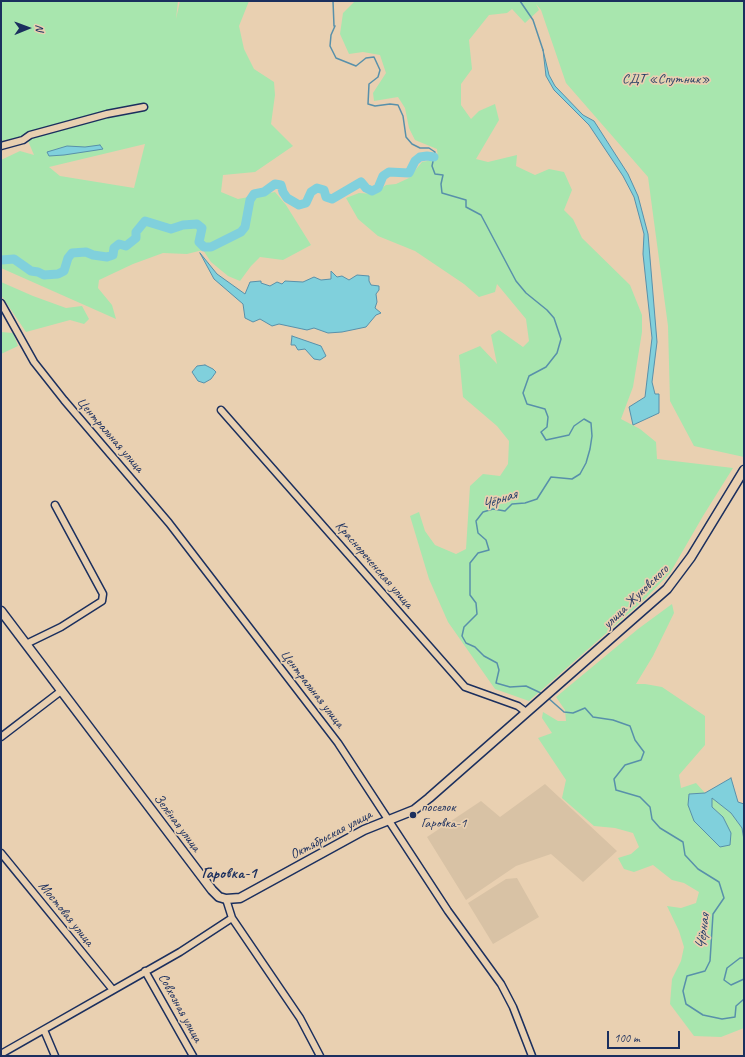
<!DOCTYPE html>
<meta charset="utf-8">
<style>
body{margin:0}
#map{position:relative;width:745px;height:1057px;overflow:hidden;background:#e9d0b1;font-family:Caveat,sans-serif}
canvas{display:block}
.frame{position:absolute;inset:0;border:2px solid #1b2f5e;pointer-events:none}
.north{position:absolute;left:8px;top:8px;width:40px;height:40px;-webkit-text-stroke:3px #e9d0b1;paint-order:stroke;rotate:89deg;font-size:11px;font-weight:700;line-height:16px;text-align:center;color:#1b2f5e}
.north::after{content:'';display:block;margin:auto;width:14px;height:18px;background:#1b2f5e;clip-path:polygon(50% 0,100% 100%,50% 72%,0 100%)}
.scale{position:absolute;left:607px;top:1031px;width:73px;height:18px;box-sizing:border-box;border:2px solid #1b2f5e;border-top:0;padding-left:5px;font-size:12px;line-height:14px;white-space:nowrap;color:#1b2f5e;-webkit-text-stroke:3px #e9d0b1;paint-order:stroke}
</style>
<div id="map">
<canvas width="745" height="1057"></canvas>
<div class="frame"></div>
<div class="north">N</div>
<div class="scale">100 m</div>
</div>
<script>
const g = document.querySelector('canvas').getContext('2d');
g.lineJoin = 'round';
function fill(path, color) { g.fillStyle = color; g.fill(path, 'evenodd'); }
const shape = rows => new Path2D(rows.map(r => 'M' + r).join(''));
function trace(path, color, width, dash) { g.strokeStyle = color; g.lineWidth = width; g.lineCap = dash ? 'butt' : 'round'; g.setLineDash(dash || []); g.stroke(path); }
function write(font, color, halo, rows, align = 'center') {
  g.font = font + ' Caveat,sans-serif'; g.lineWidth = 3.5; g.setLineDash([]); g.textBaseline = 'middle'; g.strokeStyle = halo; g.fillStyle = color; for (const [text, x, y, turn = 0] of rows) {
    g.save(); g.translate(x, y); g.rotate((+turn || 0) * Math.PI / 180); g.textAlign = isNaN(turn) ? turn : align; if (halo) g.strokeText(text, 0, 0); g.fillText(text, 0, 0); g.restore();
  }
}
const built = shape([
 [545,784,617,851,583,882,551,854,516,866,466,900,427,837,481,801,500,817],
 [517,878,539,917,493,944,468,903,506,879]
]);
const green = shape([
 [1,1,178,1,176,19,180,1,249,1,239,26,244,49,254,69,274,82,275,95,271,124,293,146,255,172,223,175,221,192,238,199,275,192,286,205,311,245,283,260,260,257,251,266,240,281,228,276,211,262,203,250,187,254,163,253,133,264,99,280,98,288,112,305,116,319,1,268,1,160,20,151,34,155,26,136,1,141],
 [145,144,134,188,60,176,49,167],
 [355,1,744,1,744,457,694,446,670,401,668,326,648,177,566,83,541,10,536,4,539,10,525,23,512,9,507,13,489,15,469,40,472,69,461,84,461,105,471,119,479,111,495,104,499,120,476,159,488,162,517,155,516,166,535,175,549,169,564,172,572,190,564,210,573,219,582,238,630,285,642,315,642,332,633,387,621,419,640,429,656,442,657,459,733,468,703,516,670,573,644,600,529,701,495,689,448,622,429,579,410,516,419,512,425,531,435,545,456,554,466,549,470,486,483,474,500,476,508,464,509,441,497,426,463,397,459,355,480,346,497,364,491,335,499,330,523,347,529,341,526,319,497,284,495,292,479,297,464,284,415,251,378,236,358,219,346,198,359,193,374,194,386,185,396,184,409,178,422,162,438,159,437,149,415,140,409,128,405,108,398,97,374,101,373,93,386,73,380,55,363,52,349,54,340,34,343,13],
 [1,282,33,296,66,308,82,306,89,319,84,324,70,320,26,332,1,295],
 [1,332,13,333,18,346,1,354],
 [672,604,674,613,653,656,636,684,645,684,662,687,705,716,705,745,679,775,681,788,696,783,705,793,689,794,723,817,712,807,712,797,731,813,742,828,744,840,744,1028,721,1037,694,1036,670,1004,672,979,681,961,684,947,679,931,667,906,681,908,696,903,699,892,684,883,672,880,653,865,634,872,624,869,618,858,631,854,639,847,633,833,615,828,594,826,562,798,566,780,538,738,552,733,542,718,543,712,558,721,566,721,565,710,556,697,638,629]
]);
const water = shape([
 [543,50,549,75,555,86,583,115,594,121,628,174,638,196,648,234,657,342,652,382,655,394,659,394,659,413,633,425,629,407,645,397,652,338,643,254,644,234,634,197,623,176,589,125,554,90,546,76,543,50],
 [100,145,103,149,97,150,64,155,49,156,47,152,67,146,85,147,100,145],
 [200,253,217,274,245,294,250,282,261,281,261,283,270,286,277,282,282,284,285,281,303,282,314,277,321,280,331,279,331,271,337,277,342,276,349,280,357,275,369,276,369,281,371,285,379,286,379,290,376,294,377,302,375,308,381,313,376,315,366,327,342,332,328,333,314,328,307,330,279,324,272,326,260,319,253,322,245,318,243,304,214,279,200,253],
 [292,336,321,346,326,356,320,360,314,359,305,349,298,350,295,345,291,345,292,336],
 [205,365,213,369,216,372,211,379,204,383,198,381,192,372,197,366,205,365],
 [731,778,738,802,744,804,744,840,742,828,731,813,712,798,712,807,723,817,731,833,730,845,720,847,694,821,688,805,689,794,705,793,731,778]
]);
const stream = shape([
 [333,1,334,26],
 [520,1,533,20,543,50],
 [335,26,331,35,330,46,336,58,356,66,366,58,374,57,380,70,378,77,369,84,368,104,375,106,390,104,398,105,403,116,406,137,412,144,420,148,429,148,435,152,432,166,435,174,443,175,441,184,442,193,466,200,466,207,481,215,516,281,526,293,547,310,554,318,561,339,557,353,546,367,529,376,523,393,527,404,545,409,548,417,547,427,541,432,546,440,569,435,574,426,584,419,591,423,592,436,590,449,586,463,580,474,572,479,551,477,537,499,525,503,512,504,505,511,493,509,483,512,476,521,478,533,486,540,489,550,478,553,470,563,470,595,476,603,477,614,464,627,462,636,466,643,475,647,484,656,497,663,499,670,496,683,510,687,526,686,543,694],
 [547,697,564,712,573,713,585,708,593,717,613,720,630,726,635,740,644,752,641,760,625,765,614,779,616,790,640,797,650,807,652,819,660,828,683,842,685,855,698,869,719,882,724,898,713,914,710,961,705,971,687,976,683,991,686,1004,703,1015,722,1019,735,1017,736,1006,744,999],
 [744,958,740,958,727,968,724,980,731,985,744,979]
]);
const river = shape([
 [1,260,14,259,31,271,38,272,44,275,58,274,64,271,68,258,72,253,86,252,93,255,107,257,113,255,114,248,119,244,126,246,136,238,136,232,145,221,171,229,183,225,197,224,202,228,199,242,204,247,211,247,241,232,245,227,250,200,254,194,264,192,275,184,281,185,283,192,287,198,299,205,306,203,311,192,317,188,324,190,326,197,332,199,361,182,366,188,372,191,378,188,383,176,389,172,409,173,415,161,420,157,427,156,434,157]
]);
const street = shape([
 [1,146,23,140,30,135,107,114,144,107],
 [1,303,34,362,64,400,169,523,338,743,448,911,501,984,513,1007,532,1056],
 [221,410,465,687,518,706,526,712],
 [26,644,61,627,102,601,103,594,55,505],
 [1,737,61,691],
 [1,853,113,990],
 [226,899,232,918,300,1018,320,1056],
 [145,971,193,1056],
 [44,1030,55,1056],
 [1,1054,180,952,232,918]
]);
const secondary = shape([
 [1,611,212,890,219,897,226,899,240,898,364,830,414,810,429,798,667,589,691,557,744,470]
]);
const markers = [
 [413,815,4,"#1b2f5e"]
];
const parkNames = [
 ["СДТ «Спутник»",666,79]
];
const streetNames = [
 ["Центральная улица",110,435,49],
 ["Краснореченская улица",374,565,49],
 ["улица Жуковского",636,597,-44],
 ["Центральная улица",312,689,52],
 ["Зелёная улица",177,823,53],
 ["Октябрьская улица",331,835,-28],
 ["Мостовая улица",66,914,51],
 ["Совхозная улица",180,1008,61]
];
const poiNames = [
 ["поселок",421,807],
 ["Гаровка-1",421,823]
];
const waterNames = [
 ["Чёрная",499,500,-19],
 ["Чёрная",703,932,-83]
];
const quarterNames = [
 ["Гаровка-1",229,874]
];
fill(built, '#d8c2a5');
fill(green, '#a8e6ae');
fill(water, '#80d0dc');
trace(water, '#5890aa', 1);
trace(stream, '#5890aa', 1.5);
trace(river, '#80d0dc', 9);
trace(street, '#1b2f5e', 9);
trace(secondary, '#1b2f5e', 11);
trace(street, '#e9d0b1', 6);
trace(secondary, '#e9d0b1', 8);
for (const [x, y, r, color] of markers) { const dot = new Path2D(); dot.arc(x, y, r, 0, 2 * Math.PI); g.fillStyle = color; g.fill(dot); trace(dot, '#e9d0b1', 1.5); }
write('14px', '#294166', '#e9d0b1', parkNames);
write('14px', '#1b2f5e', '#e9d0b1', streetNames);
write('14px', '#1b2f5e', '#e9d0b1', poiNames, 'left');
write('italic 15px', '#253f6b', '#e9d0b1', waterNames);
write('bold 16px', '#1b2f5e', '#e9d0b1', quarterNames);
</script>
